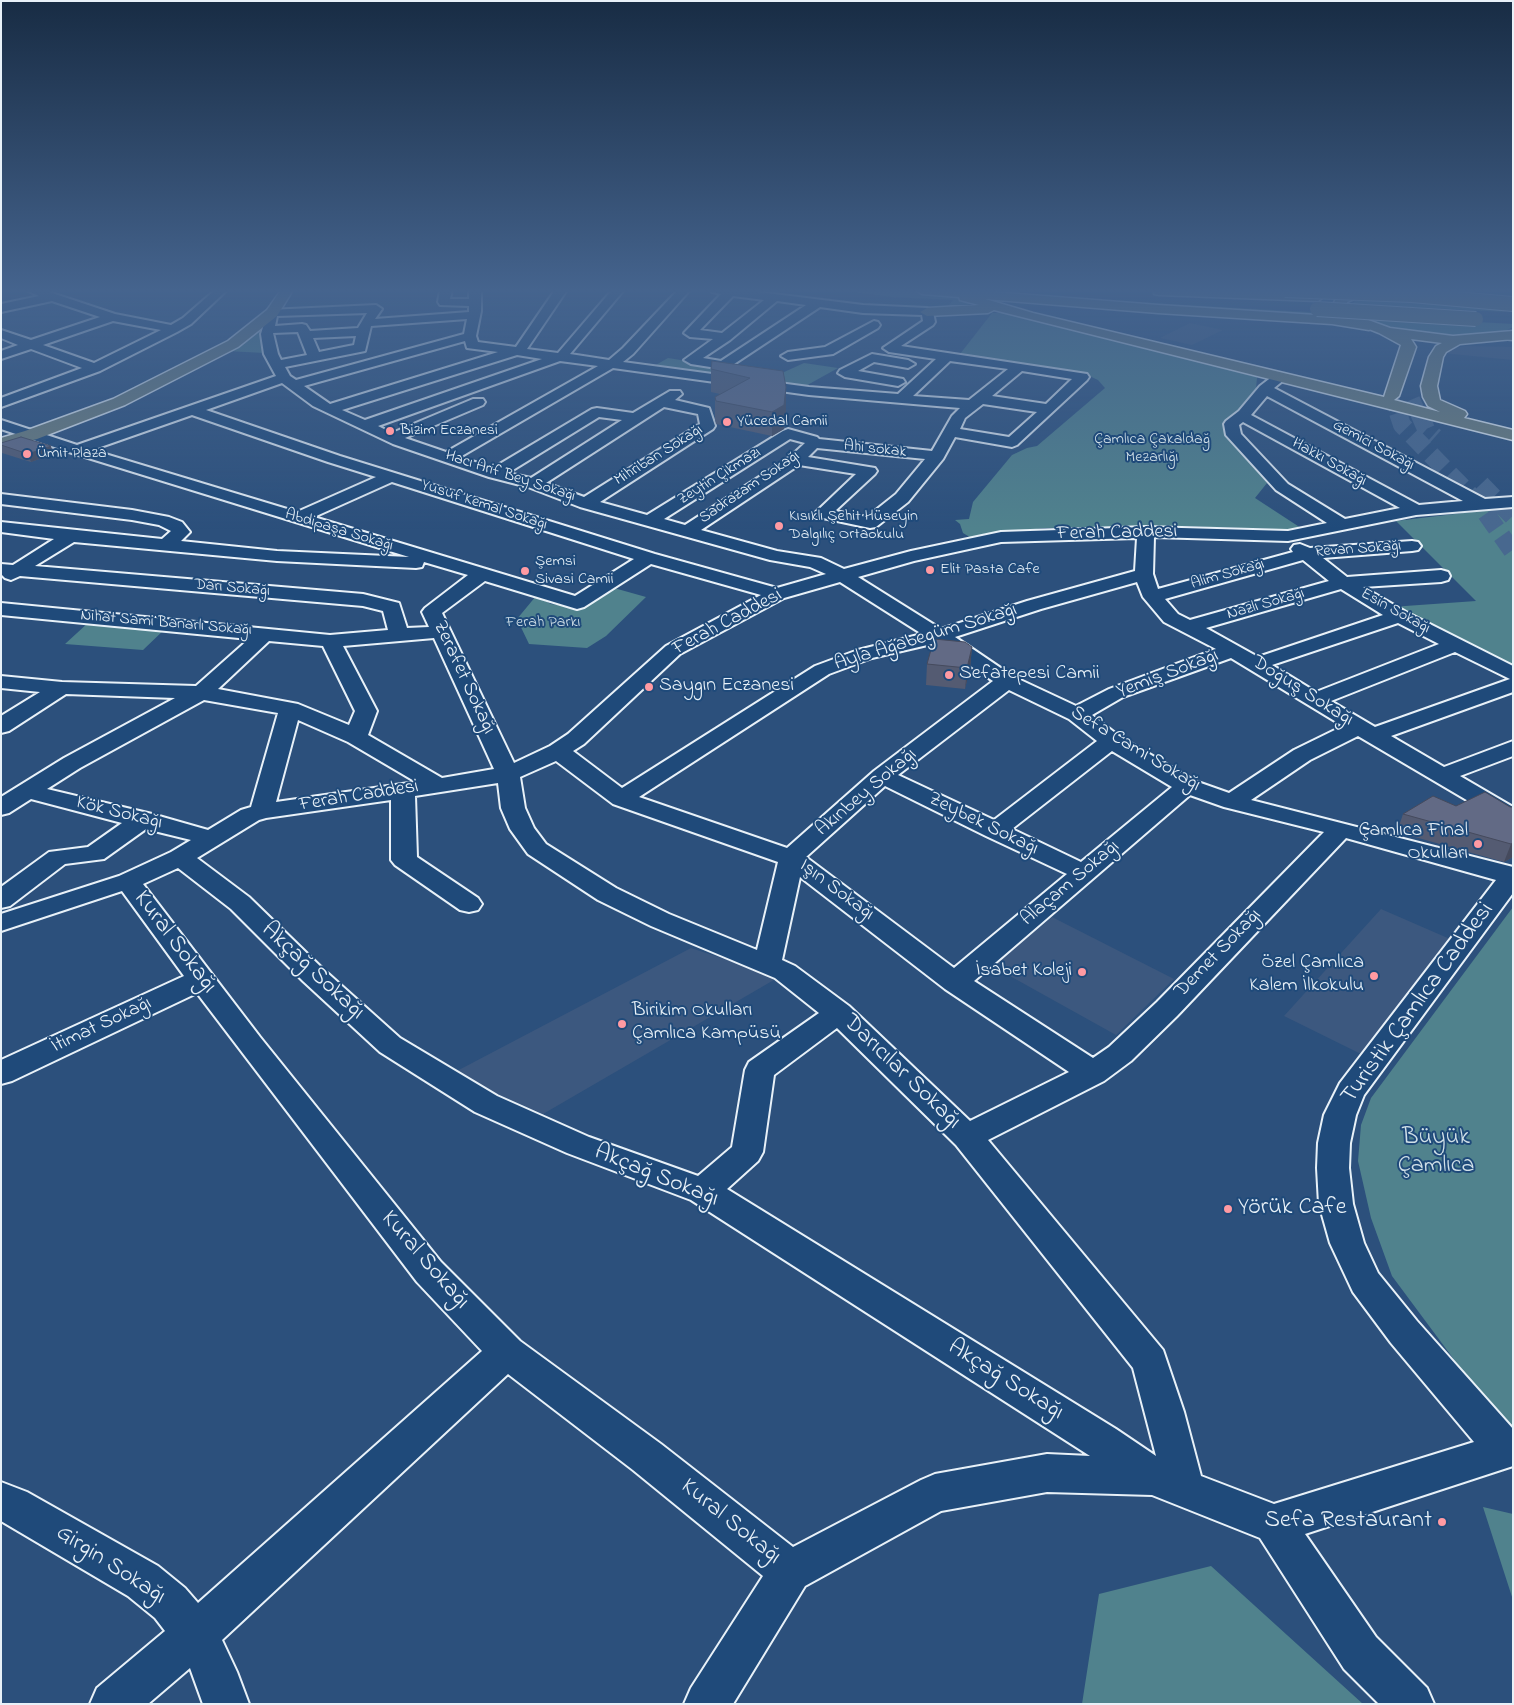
<!DOCTYPE html>
<meta charset="utf-8">
<style>
body{margin:0}
#map{position:relative;width:1514px;height:1705px;overflow:hidden;background:#2c507c;font-family:"Indie Flower",sans-serif}
canvas{display:block}
.frame{position:absolute;inset:0;border:2px solid #e8f1f8;pointer-events:none}
</style>
<div id="map">
<canvas width="1514" height="1705"></canvas>
<div class="frame"></div>
</div>
<script>
const g = document.querySelector('canvas').getContext('2d');
g.lineJoin = 'round';
function fill(path, color) { g.fillStyle = color; g.fill(path, 'evenodd'); }
const shape = rows => new Path2D(rows.map(r => 'M' + r).join(''));
function trace(path, color, width, dash) { g.strokeStyle = color; g.lineWidth = width; g.lineCap = dash ? 'butt' : 'round'; g.setLineDash(dash || []); g.stroke(path); }
function write(font, color, halo, rows, align = 'center') {
  g.font = font + ' "Indie Flower",sans-serif'; g.lineWidth = 4; g.setLineDash([]); g.textBaseline = 'middle'; g.strokeStyle = halo; g.fillStyle = color; for (const [text, x, y, turn = 0] of rows) {
    g.save(); g.translate(x, y); g.rotate((+turn || 0) * Math.PI / 180); g.textAlign = isNaN(turn) ? turn : align; if (halo) g.strokeText(text, 0, 0); g.fillText(text, 0, 0); g.restore();
  }
}
const built = shape([
 [1190,323,1223,330,1192,345,1160,338],
 [1466,346,1513,347,1513,360,1442,353,1448,349],
 [1381,909,1450,939,1420,986,1363,1055,1284,1016],
 [1052,917,1174,979,1116,1035,992,966],
 [691,948,779,977,543,1114,479,1086,455,1072]
]);
const green = shape([
 [836,290,892,290,951,294,970,302,969,307,945,309,953,300,891,297],
 [1371,295,1499,309,1506,312,1352,304,1357,299],
 [1031,296,1326,313,1330,318],
 [992,313,1009,313,1257,377,1256,389,1241,413,1230,438,1267,483,1255,498,1304,530,1177,526,1046,528,997,533,973,539,963,533,960,524,955,520,969,519,973,502,1012,455,1027,448,1037,446,1105,388,1098,380,1085,374,960,354],
 [1356,315,1513,324,1513,327,1503,332,1448,337,1388,328],
 [265,324,265,353,226,351],
 [668,358,724,367,782,373,804,363,838,368,802,388,654,366],
 [1505,508,1513,516,1513,668,1391,607,1476,601,1396,521],
 [614,588,646,597,606,636,587,648,529,644,517,619,536,596,551,604,578,608],
 [89,622,166,628,143,650,65,644],
 [1513,907,1513,1439,1392,1276,1371,1218,1358,1161,1361,1125,1371,1098],
 [1483,1507,1513,1514,1513,1600],
 [1211,1566,1363,1704,1082,1704,1099,1594]
]);
const majorTunnelFar1 = shape([
 [1391,396,1398,415],
 [1413,399,1420,415]
]);
const majorTunnel = shape([
 [1398,413,1402,425,1480,505,1513,552],
 [1419,413,1426,429,1435,437],
 [1481,484,1513,517]
]);
const minor = shape([
 [26,290,43,290,115,314,171,325,183,318,215,290,227,290,191,324,177,332,100,371,1,407,1,398,82,368,31,349,1,359,1,351,18,345,1,338,1,330,31,340,100,317,52,301,1,312,1,304,39,296,26,290],
 [113,321,161,330,94,363,43,345,113,321],
 [440,290,452,290,450,299,469,299,469,290,481,290,481,311,476,336,478,342,516,347,555,290,567,290,527,349,558,353,612,290,624,290,570,354,609,360,623,348,678,290,690,290,633,354,623,362,809,387,898,394,936,359,889,352,883,348,923,321,922,315,863,313,820,307,728,368,723,369,691,364,684,360,713,339,690,337,684,333,721,294,712,292,710,290,742,290,863,305,927,308,933,312,935,322,933,325,901,346,1087,374,1089,377,1087,380,1017,445,1012,447,955,437,943,459,908,502,876,527,870,528,823,518,817,517,815,513,856,474,799,465,701,530,777,551,821,558,844,569,911,551,1001,532,1146,527,1288,531,1327,523,1276,490,1226,435,1224,424,1226,421,1239,411,1260,386,1273,376,1278,375,1285,379,1274,388,1485,499,1513,497,1513,507,1416,515,1288,541,1154,537,1153,574,1158,589,1293,552,1291,549,1294,545,1300,544,1310,548,1412,541,1418,542,1421,546,1418,550,1412,551,1323,558,1347,577,1441,570,1448,572,1450,576,1448,580,1441,582,1363,587,1406,612,1513,666,1513,692,1391,736,1444,767,1513,741,1513,756,1460,776,1513,807,1513,824,1504,822,1358,736,1310,760,1251,800,1513,867,1513,893,1364,1095,1356,1115,1350,1143,1349,1168,1353,1204,1364,1243,1378,1273,1417,1321,1513,1429,1513,1466,1305,1534,1376,1637,1427,1688,1434,1704,1379,1704,1344,1669,1260,1538,1152,1495,1047,1492,941,1511,805,1586,733,1704,684,1704,691,1688,763,1576,633,1470,508,1374,222,1640,237,1672,249,1704,203,1704,190,1668,148,1704,90,1704,97,1688,165,1631,155,1618,128,1596,1,1521,1,1482,27,1492,158,1566,185,1588,198,1603,482,1351,417,1282,197,993,12,1081,1,1084,1,1060,184,976,122,891,1,931,1,914,119,876,171,852,191,840,146,829,104,859,65,864,10,906,1,908,1,887,49,852,88,847,122,823,31,799,9,813,1,815,1,797,64,758,175,698,66,694,9,731,1,733,1,716,40,692,1,688,1,676,62,682,196,686,249,639,1,615,1,603,330,635,388,630,383,611,363,606,20,576,11,580,5,578,1,574,1,564,13,565,54,539,1,532,1,522,162,539,171,531,159,525,132,520,1,504,1,494,132,510,169,517,182,522,190,532,181,541,277,551,409,557,72,453,1,429,1,420,77,445,276,376,264,354,261,334,268,310,376,305,382,309,375,319,469,312,469,306,440,305,438,302,440,290],
 [733,296,764,300,722,333,700,330,733,296],
 [777,301,806,305,721,361,703,358,730,340,777,301],
 [367,313,358,328,310,331,306,325,302,324,275,326,277,316,367,313],
 [467,319,464,334,296,380,290,376,285,367,365,351,371,326,467,319],
 [298,332,307,355,281,360,278,354,273,333,298,332],
 [356,336,354,345,319,352,313,338,356,336],
 [465,341,467,348,498,352,330,404,304,386,465,341],
 [517,355,542,359,365,420,342,410,517,355],
 [560,361,598,366,446,452,405,438,483,405,485,402,483,399,473,399,392,433,378,426,560,361],
 [950,361,1008,369,969,400,913,396,950,361],
 [613,368,809,395,960,408,952,416,932,451,819,439,817,437,788,429,783,431,647,515,600,502,713,429,715,426,709,408,675,400,682,394,680,391,670,391,633,413,597,408,592,409,493,468,460,457,613,368],
 [1022,371,1072,379,1046,404,992,396,1022,371],
 [282,383,313,406,393,444,489,477,528,487,580,507,770,560,810,567,826,574,777,588,655,554,340,456,206,410,282,383],
 [1267,396,1463,501,1419,505,1251,415,1267,396],
 [983,404,1037,412,1009,437,960,429,965,418,983,404],
 [664,407,698,414,700,424,584,497,546,483,664,407],
 [192,415,328,462,376,477,297,512,92,450,192,415],
 [599,417,622,420,531,478,508,473,599,417],
 [1243,422,1400,508,1345,519,1288,484,1241,434,1239,425,1243,422],
 [790,439,805,443,790,457,685,525,664,519,790,439],
 [817,448,925,459,896,494,867,517,835,511,875,474,877,471,875,468,808,457,817,448],
 [392,482,634,559,575,596,314,517,392,482],
 [1137,538,1135,571,1027,601,941,629,858,577,914,561,1001,542,1137,538],
 [74,542,277,561,416,568,422,567,424,562,468,575,425,608,422,612,429,627,407,628,399,603,363,594,35,566,74,542],
 [1303,560,1329,581,1190,620,1178,614,1165,599,1303,560],
 [651,564,761,595,666,646,568,734,550,746,514,763,442,613,485,581,577,609,584,607,651,564],
 [840,582,922,634,858,650,815,666,622,788,573,751,584,744,680,654,784,598,840,582],
 [1137,582,1143,597,1164,622,1216,649,1109,689,1076,706,1014,677,955,637,1041,609,1137,582],
 [1341,589,1383,615,1258,657,1206,628,1341,589],
 [1398,623,1439,644,1316,692,1272,665,1398,623],
 [434,638,494,769,442,778,368,735,377,711,343,646,434,638],
 [269,641,323,646,355,711,349,725,298,704,218,689,269,641],
 [936,643,993,681,874,771,787,848,639,797,829,674,872,658,936,643],
 [1455,652,1510,679,1375,727,1331,701,1455,652],
 [1231,658,1343,726,1294,750,1229,793,1195,781,1119,736,1092,715,1123,697,1231,658],
 [1009,690,1069,719,1097,741,994,820,898,775,1009,690],
 [204,700,278,713,251,807,241,810,208,830,152,814,47,789,80,768,204,700],
 [298,720,348,742,416,782,276,802,298,720],
 [1112,751,1172,787,1081,862,1012,829,1112,751],
 [556,761,613,804,778,862,757,950,669,914,616,888,546,844,534,828,525,808,520,777,556,761],
 [498,783,501,808,510,829,528,854,598,900,651,926,775,978,819,1013,749,1062,745,1070,732,1147,698,1176,589,1137,497,1096,400,1038,323,969,249,897,197,858,259,820,266,818,391,800,391,860,395,865,460,910,469,912,478,910,482,904,478,898,417,857,415,796,498,783],
 [885,786,986,836,1067,874,954,968,806,857,885,786],
 [1190,795,1224,807,1324,832,1157,1002,1109,1047,1093,1058,974,981,1190,795],
 [1346,838,1496,880,1340,1083,1324,1115,1318,1143,1317,1168,1319,1204,1330,1243,1353,1292,1391,1343,1474,1442,1274,1504,1201,1476,1184,1412,1163,1350,988,1140,1104,1081,1131,1061,1177,1016,1346,838],
 [178,868,231,909,303,981,380,1052,475,1112,567,1153,691,1200,1090,1456,1047,1454,935,1474,921,1480,793,1547,661,1444,520,1341,441,1262,260,1037,143,884,178,868],
 [800,877,945,989,1069,1072,970,1121,849,1006,795,966,782,960,800,877],
 [837,1028,956,1145,1133,1368,1156,1456,1116,1429,727,1189,758,1161,763,1152,774,1075,837,1028],
 [874,321,878,322,880,325,878,328,833,354,788,360,781,356,788,352,825,347,874,321],
 [872,354,908,360,915,364,908,368,874,362,858,371,903,379,905,382,898,386,845,377,838,373,840,370,872,354]
]);
const major = shape([
 [281,290,293,290,277,316,238,347,125,405,37,439,1,448,1,438,25,431,113,399,228,341,267,310,281,290],
 [1160,290,1212,290,1213,292,1207,296,1166,294,1160,290],
 [1363,290,1385,291,1384,294,1354,299,1347,302,1346,306,1351,312,1360,317,1390,328,1453,336,1513,331,1513,339,1460,344,1446,352,1443,357,1437,386,1440,400,1465,411,1467,414,1464,418,1513,430,1513,440,994,310,988,313,927,316,920,312,927,308,979,305,960,300,959,297,965,293,1033,313,1384,397,1401,345,1379,333,1341,318,1332,306,1337,297,1345,293,1363,290],
 [1411,339,1442,343,1436,346,1429,357,1421,386,1423,397,1428,406,1440,412,1394,400,1399,396,1416,347,1411,339]
]);
const highway = shape([
 [916,290,968,290,1158,305,1332,316,1369,322,1376,326,1369,330,1332,324,1158,313,922,294,916,290],
 [1153,290,1231,290,1318,293,1324,297,1318,301,1159,295,1154,294,1153,290],
 [1513,332,1513,340,1502,339,1500,336,1502,333,1513,332]
]);
const highwayBridge = shape([
 [1285,290,1412,295,1513,304],
 [1317,309,1476,319]
]);
const wall = shape([
 [712,361,786,387,786,410,784,429,772,436,716,424,715,420,715,397,720,394,711,392,711,369],
 [1,443,53,454,31,462,2,453],
 [972,647,970,668,965,689,926,685,927,664],
 [1456,806,1513,807,1513,857,1504,862,1397,832,1403,814]
]);
const shadedWall = shape([
 [786,387,786,410,784,429,772,436,772,412],
 [51,446,53,454,31,462,28,454],
 [972,647,970,668,965,689,967,668],
 [1513,843,1513,857,1504,862,1511,844]
]);
const building = shape([
 [712,361,783,371,786,387,784,405,772,412,716,401,715,397,750,378,711,369,712,361],
 [21,437,51,446,28,454,1,445,1,443,21,437],
 [934,639,965,642,972,647,967,668,927,664,934,639],
 [1485,792,1510,807,1513,807,1513,843,1511,844,1403,814,1433,796,1456,806,1485,792]
]);
const markers = [
 [727,422,5,"#ff9aa2"],
 [390,431,5,"#ff9aa2"],
 [27,454,5,"#ff9aa2"],
 [779,526,5,"#ff9aa2"],
 [930,570,5,"#ff9aa2"],
 [525,571,5,"#ff9aa2"],
 [949,675,5,"#ff9aa2"],
 [649,687,5,"#ff9aa2"],
 [1478,844,5,"#ff9aa2"],
 [1082,972,5,"#ff9aa2"],
 [1374,976,5,"#ff9aa2"],
 [622,1024,5,"#ff9aa2"],
 [1228,1209,5,"#ff9aa2"],
 [1442,1522,5,"#ff9aa2"]
];
const farPoinames = [
 ["Yücedal Camii",737,422],
 ["Bizim Eczanesi",400,431],
 ["Ümit Plaza",37,454],
 ["Kısıklı Şehit Hüseyin",789,517],
 ["Dalgılıç Ortaokulu",789,535],
 ["Şemsi",535,562],
 ["Sivasi Camii",535,580],
 ["Elit Pasta Cafe",940,570]
];
const farParknames = [
 ["Çamlıca Çakaldağ",1152,440],
 ["Mezarlığı",1152,458],
 ["Ferah Parkı",543,623]
];
const farStreetnames = [
 ["Gemici Sokağı",1373,446,28],
 ["Ahi sokak",875,450,6],
 ["Mihriban Sokağı",659,456,-32],
 ["Hakkı Sokağı",1329,463,29],
 ["Hacı Arif Bey Sokağı",510,477,18],
 ["Zeytin Çıkmazı",720,477,-32],
 ["Sadrazam Sokağı",750,488,-34],
 ["Yusuf Kemal Sokağı",484,506,18],
 ["Abdipaşa Sokağı",339,531,17],
 ["Revan Sokağı",1358,550,-4],
 ["Alim Sokağı",1228,575,-16],
 ["Darı Sokağı",232,589,5],
 ["Nazlı Sokağı",1266,605,-16],
 ["Esin Sokağı",1395,612,29],
 ["Nihat Sami Banarlı Sokağı",166,624,5]
];
const streetNames = [
 ["Ferah Caddesi",1117,534,-1],
 ["Ferah Caddesi",728,623,-28],
 ["Ayla Ağabegüm Sokağı",926,638,-17],
 ["Yemiş Sokağı",1168,675,-21],
 ["Zerafet Sokağı",463,678,65],
 ["Doğuş Sokağı",1302,692,32],
 ["Sefa Cami Sokağı",1135,750,31],
 ["Akınbey Sokağı",867,793,-40],
 ["Ferah Caddesi",359,797,-9],
 ["Kök Sokağı",119,814,14],
 ["Zeybek Sokağı",983,825,26],
 ["Alaçam Sokağı",1071,884,-40],
 ["Işın Sokağı",836,891,37],
 ["Demet Sokağı",1219,954,-46],
 ["İtimat Sokağı",102,1026,-25]
];
const poiNames = [
 ["Sefatepesi Camii",959,675],
 ["Saygın Eczanesi",659,687],
 ["Çamlıca Final",1468,832,"right"],
 ["Okulları",1468,855,"right"],
 ["Özel Çamlıca",1364,964,"right"],
 ["Kalem İlkokulu",1364,987,"right"],
 ["İsabet Koleji",1072,972,"right"],
 ["Birikim Okulları",632,1012],
 ["Çamlıca Kampüsü",632,1035]
];
const nearStreetnames = [
 ["Kural Sokağı",174,943,53],
 ["Akçağ Sokağı",312,972,43],
 ["Turistik Çamlıca Caddesi",1419,1004,-54],
 ["Darıcılar Sokağı",901,1073,44],
 ["Akçağ Sokağı",656,1177,22],
 ["Kural Sokağı",424,1261,49],
 ["Akçağ Sokağı",1005,1381,32],
 ["Kural Sokağı",730,1523,39],
 ["Girgin Sokağı",110,1566,33]
];
const nearParknames = [
 ["Büyük",1436,1139],
 ["Çamlıca",1436,1167]
];
const nearPoinames = [
 ["Yörük Cafe",1238,1209],
 ["Sefa Restaurant",1432,1522,"right"]
];
fill(built, '#3c587f');
fill(green, '#50828d');
trace(majorTunnelFar1, '#48688f', 14, [14, 7]);
trace(majorTunnel, '#48688f', 18, [18, 9]);
trace(minor, '#e8f1f8', 4);
trace(major, '#e8f1f8', 3);
trace(highway, '#e8f1f8', 3);
fill(minor, '#1f4a7a');
fill(major, '#6d7e7c');
fill(highway, '#6d7e7c');
trace(highwayBridge, '#e8f1f8', 16, []);
trace(highwayBridge, '#6d7e7c', 14);
fill(wall, '#545b72');
fill(shadedWall, '#454a5d');
fill(building, '#626a85');
trace(building, '#454a5d', 1);
const sky = g.createLinearGradient(0, 0, 0, 529);
sky.addColorStop(0, '#182c44');
sky.addColorStop(0.55, '#45648e');
sky.addColorStop(1, '#45648e00');
g.fillStyle = sky;
g.fillRect(0, 0, 1514, 529);
for (const [x, y, r, color] of markers) { const dot = new Path2D(); dot.arc(x, y, r, 0, 2 * Math.PI); g.fillStyle = color; g.fill(dot); trace(dot, '#1f4a7a', 2); }
write('16px', '#e8f1f8', '#1f4a7a', farPoinames, 'left');
write('16px', '#d1e0e8', '#1f4a7a', farParknames);
write('16px', '#e8f1f8', '#1f4a7a', farStreetnames);
write('20px', '#e8f1f8', '#1f4a7a', streetNames);
write('20px', '#e8f1f8', '#1f4a7a', poiNames, 'left');
write('24px', '#e8f1f8', '#1f4a7a', nearStreetnames);
write('24px', '#d1e0e8', '#1f4a7a', nearParknames);
write('24px', '#e8f1f8', '#1f4a7a', nearPoinames, 'left');
</script>
